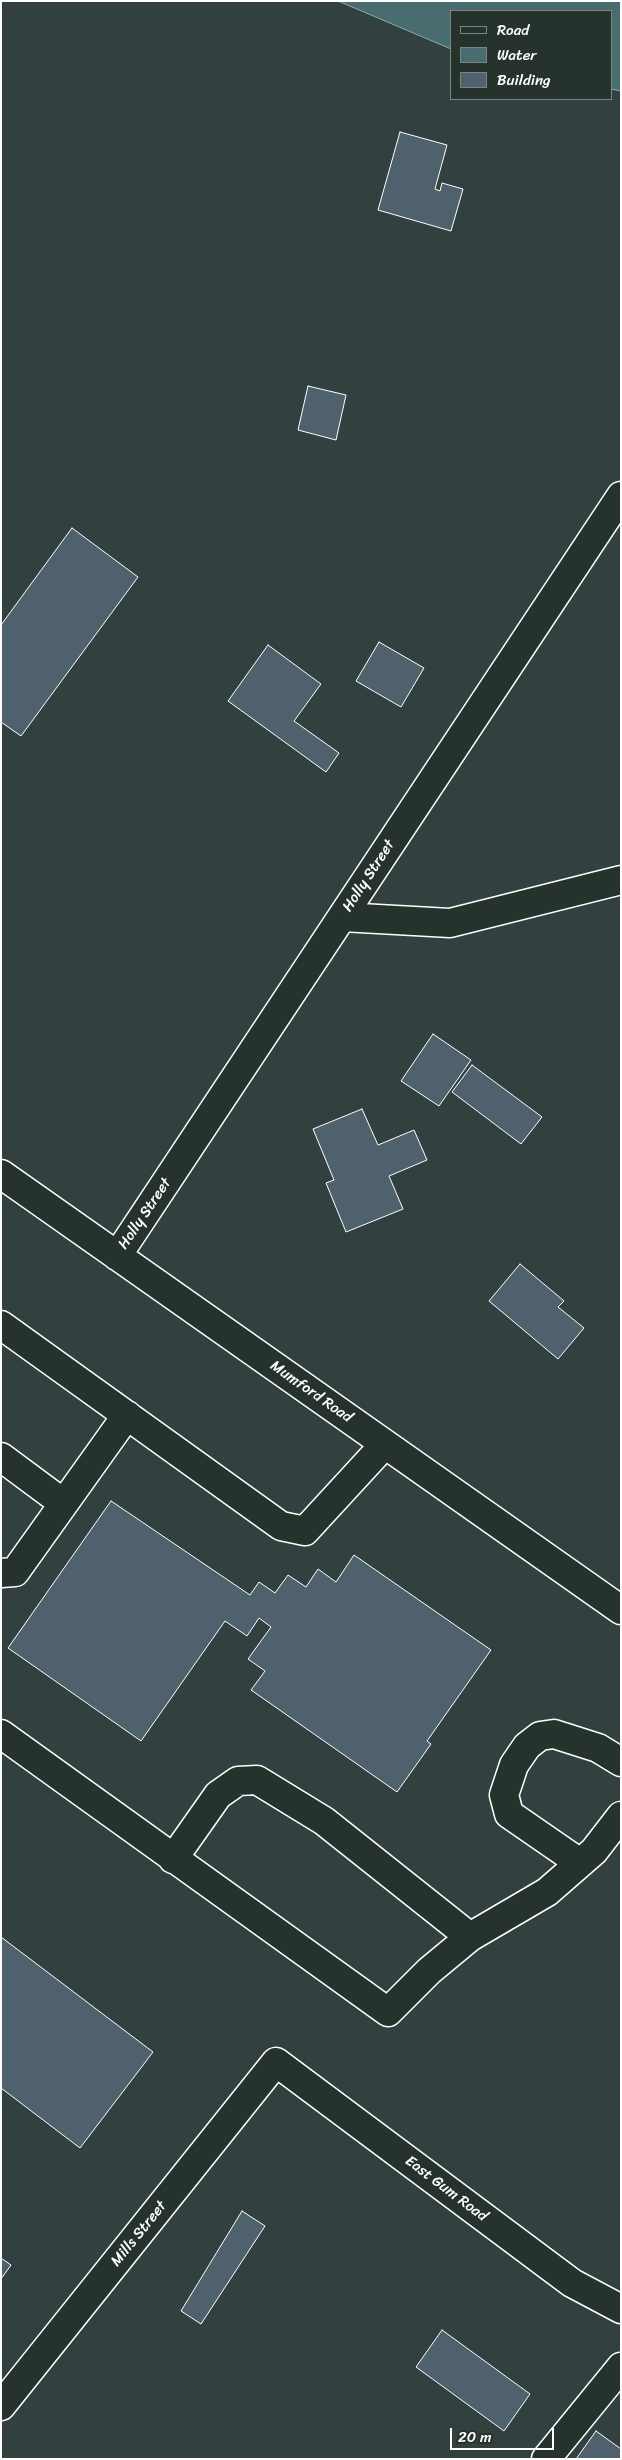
<!DOCTYPE html>
<style>
body{margin:0}
#map{position:relative;width:622px;height:2460px;overflow:hidden;background:#324140;font-family:Sriracha,sans-serif}
canvas{display:block}
.frame{position:absolute;inset:0;border:2px solid #fff;pointer-events:none}
.legend{position:absolute;left:450px;top:10px;width:162px;height:90px;box-sizing:border-box;background:#26332d;border:1px solid #7d8581;margin:0;padding:6px 9px;list-style:none;font-size:15px;color:#fff}
.legend li{display:flex;align-items:center;gap:10px;height:25px}
.legend b{width:25px;border:1px solid #7d8581}
.scale{position:absolute;left:450px;top:2428px;width:104px;height:22px;box-sizing:border-box;border:2px solid #fff;border-top:0;padding-left:6px;font-size:15px;line-height:18px;white-space:nowrap;color:#fff;-webkit-text-stroke:4px #26332d;paint-order:stroke}
</style>
<div id="map">
<canvas width="622" height="2460"></canvas>
<div class="frame"></div>
<ul class="legend">
<li><b style="height:6px;background:#26332d"></b>Road</li>
<li><b style="height:14px;background:#496d6e"></b>Water</li>
<li><b style="height:14px;background:#4f616d"></b>Building</li>
</ul>
<div class="scale">20 m</div>
</div>
<script>
const g = document.querySelector('canvas').getContext('2d');
g.lineJoin = 'round';
function fill(path, color) { g.fillStyle = color; g.fill(path, 'evenodd'); }
const shape = rows => new Path2D(rows.map(r => 'M' + r).join(''));
function trace(path, color, width, dash) { g.strokeStyle = color; g.lineWidth = width; g.lineCap = dash ? 'butt' : 'round'; g.setLineDash(dash || []); g.stroke(path); }
function write(font, color, halo, rows, align = 'center') {
  g.font = font + ' Sriracha,sans-serif'; g.lineWidth = 5; g.setLineDash([]); g.textBaseline = 'middle'; g.strokeStyle = halo; g.fillStyle = color; for (const [text, x, y, turn = 0] of rows) {
    g.save(); g.translate(x, y); g.rotate((+turn || 0) * Math.PI / 180); g.textAlign = isNaN(turn) ? turn : align; if (halo) g.strokeText(text, 0, 0); g.fillText(text, 0, 0); g.restore();
  }
}
const water = shape([
 [338,1,621,1,621,91,611,89,611,11,451,11,451,49,338,1]
]);
const building = shape([
 [400,132,447,145,435,189,440,191,442,183,463,189,451,231,378,210,400,132],
 [308,386,346,395,336,440,298,430,308,386],
 [72,528,138,577,21,736,1,722,1,625,72,528],
 [379,642,424,668,401,707,356,681,379,642],
 [268,645,321,684,294,721,339,753,326,772,228,701,268,645],
 [433,1034,471,1060,439,1106,401,1081,433,1034],
 [472,1065,542,1117,521,1144,452,1092,472,1065],
 [362,1109,378,1145,414,1130,427,1160,389,1176,403,1209,346,1232,326,1183,334,1180,313,1129,362,1109],
 [520,1264,564,1301,558,1307,584,1328,558,1359,489,1301,520,1264],
 [111,1501,250,1595,259,1582,275,1593,288,1575,306,1587,318,1569,336,1582,354,1555,491,1650,427,1741,431,1744,397,1792,251,1690,265,1671,248,1659,271,1627,259,1618,247,1636,225,1621,141,1741,8,1648,111,1501],
 [1,1937,153,2052,80,2148,1,2088,1,1937],
 [242,2211,265,2226,201,2324,181,2311,242,2211],
 [1,2258,11,2265,1,2279,1,2258],
 [442,2330,530,2394,504,2431,416,2367,442,2330],
 [596,2431,621,2449,621,2459,576,2459,596,2431]
]);
const minor = shape([
 [342,917,450,923,621,880],
 [1,1174,621,1610],
 [117,1256,621,496],
 [1,1325,281,1526,305,1531,385,1444],
 [1,1457,63,1503],
 [1,1573,15,1572,127,1415],
 [1,1734,388,2012,429,1971,470,1937,547,1892,594,1851,621,1816],
 [173,1859,218,1795,238,1781,257,1780,324,1821,470,1937],
 [580,1863,509,1814,504,1795,514,1765,527,1746,540,1736,554,1734,598,1748,621,1762],
 [1,2406,276,2062,572,2283,621,2309],
 [546,2459,621,2367]
]);
const streetNames = [
 ["Holly Street",369,876,-57],
 ["Holly Street",145,1214,-56],
 ["Mumford Road",311,1392,35],
 ["East Gum Road",446,2189,37],
 ["Mills Street",139,2234,-51]
];
fill(water, '#496d6e');
trace(water, '#92a7a8', 1);
fill(building, '#4f616d');
trace(building, '#fff', 1);
trace(minor, '#fff', 31);
trace(minor, '#26332d', 28);
write('15px', '#fff', '#26332d', streetNames);
</script>
